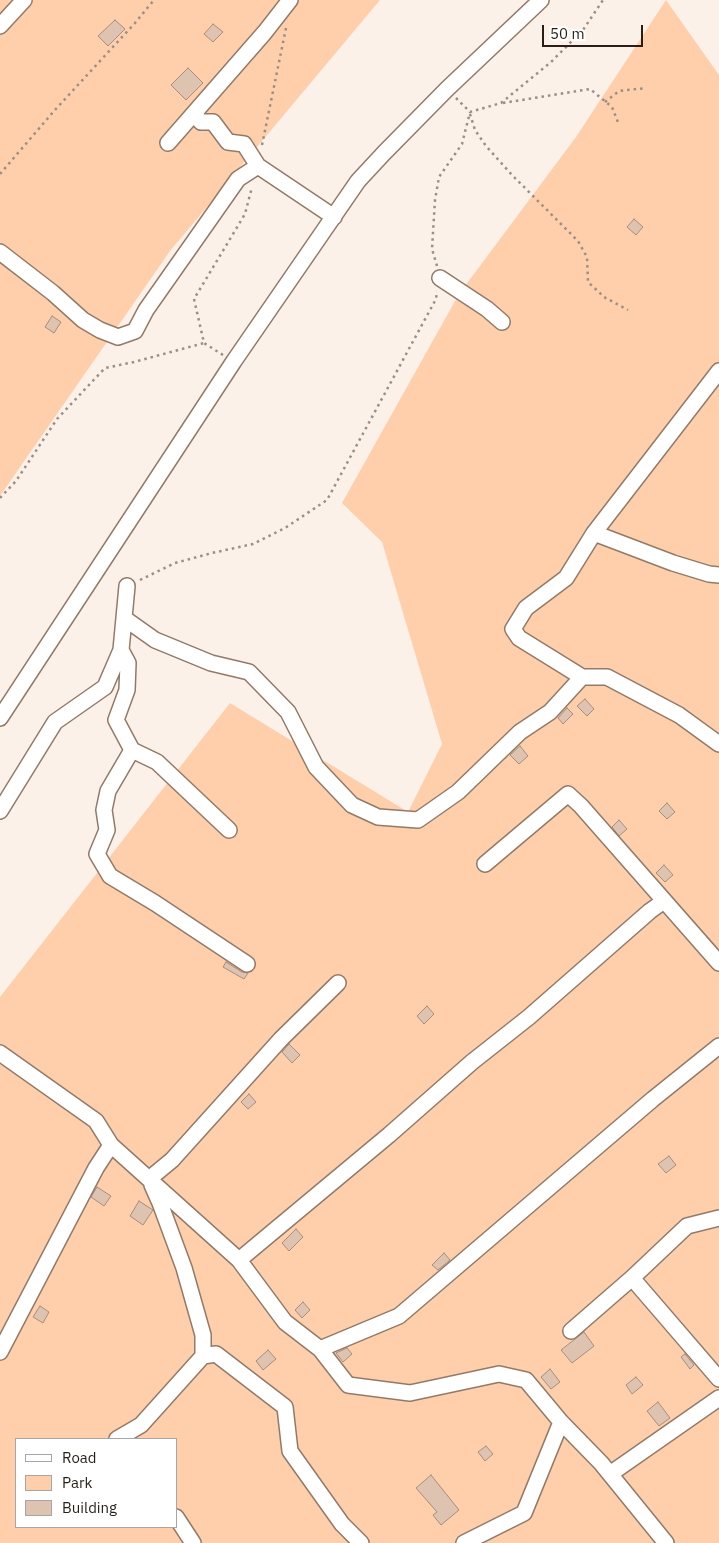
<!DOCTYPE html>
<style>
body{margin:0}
#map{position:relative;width:719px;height:1543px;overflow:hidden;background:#fcf1e9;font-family:"IBM Plex Sans",sans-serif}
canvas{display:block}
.legend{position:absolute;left:15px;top:1438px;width:162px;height:90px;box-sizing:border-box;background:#fff;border:1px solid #a9a5a2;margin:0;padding:6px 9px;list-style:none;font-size:15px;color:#281e17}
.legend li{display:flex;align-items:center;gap:10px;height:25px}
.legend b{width:25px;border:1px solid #a9a5a2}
.scale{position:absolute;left:542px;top:25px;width:101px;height:22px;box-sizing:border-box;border:2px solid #281e17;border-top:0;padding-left:6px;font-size:15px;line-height:18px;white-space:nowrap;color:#281e17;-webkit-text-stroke:4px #fff;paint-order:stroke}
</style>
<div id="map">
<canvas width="719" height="1543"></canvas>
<ul class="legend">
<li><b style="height:6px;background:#fff"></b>Road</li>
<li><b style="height:14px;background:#ffcfab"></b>Park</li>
<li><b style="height:14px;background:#ddc3b0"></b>Building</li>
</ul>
<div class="scale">50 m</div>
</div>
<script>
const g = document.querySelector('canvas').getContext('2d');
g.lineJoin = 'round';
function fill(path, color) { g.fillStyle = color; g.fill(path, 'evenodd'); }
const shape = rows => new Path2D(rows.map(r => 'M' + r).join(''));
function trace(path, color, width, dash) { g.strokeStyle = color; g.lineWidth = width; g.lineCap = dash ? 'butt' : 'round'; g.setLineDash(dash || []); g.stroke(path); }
const green = shape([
 [0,0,380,0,170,251,0,496],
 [666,0,719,75,719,1543,0,1543,0,997,230,703,408,812,442,744,382,542,342,503,459,294,576,137],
 [16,1439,176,1439,176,1527,16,1527]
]);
const building = shape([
 [115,20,125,29,108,46,98,36,115,20],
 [213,24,223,32,213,42,204,34,213,24],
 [188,68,203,83,186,100,171,85,188,68],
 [634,219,643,227,636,235,627,227,634,219],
 [52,316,61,322,54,333,45,327,52,316],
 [585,699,594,709,587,716,577,706,585,699],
 [567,708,573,714,563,724,558,718,567,708],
 [520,746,528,756,519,764,510,755,520,746],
 [667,803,675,812,667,819,659,811,667,803],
 [619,820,627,829,619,836,612,827,619,820],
 [664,865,673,875,665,882,656,873,664,865],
 [226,962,242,972,248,973,244,979,223,967,226,962],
 [427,1006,434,1014,424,1024,417,1016,427,1006],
 [289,1044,300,1055,292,1063,282,1052,289,1044],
 [249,1094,256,1102,248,1109,241,1102,249,1094],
 [669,1156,676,1165,666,1173,658,1164,669,1156],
 [97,1187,111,1196,104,1206,91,1197,97,1187],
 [139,1201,153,1210,143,1225,130,1216,139,1201],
 [296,1229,303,1237,289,1251,282,1243,296,1229],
 [444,1253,450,1260,438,1270,432,1265,444,1253],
 [303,1302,310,1310,302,1318,295,1310,303,1302],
 [40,1306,49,1312,43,1323,33,1317,40,1306],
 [584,1332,594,1346,572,1363,561,1350,584,1332],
 [347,1348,352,1354,343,1362,336,1353,347,1348],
 [268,1350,276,1359,263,1370,256,1361,268,1350],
 [685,1354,694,1365,690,1369,681,1357,685,1354],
 [550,1369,560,1382,551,1389,541,1377,550,1369],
 [636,1377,643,1385,632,1394,626,1385,636,1377],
 [658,1402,670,1418,659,1426,647,1411,658,1402],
 [486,1446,493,1454,485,1461,478,1452,486,1446],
 [431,1475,459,1510,441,1525,433,1515,437,1512,416,1488,431,1475]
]);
const path = shape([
 [456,98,470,112,501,103,551,62,583,30,603,0],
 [605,102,619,91,646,88],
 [503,103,590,89,612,107,619,125],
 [470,114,475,130,486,146,512,175,578,241,587,257,588,282,604,297,628,310],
 [262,145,286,28],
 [0,174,54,111,135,23,154,0],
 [437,266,432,249,435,200,439,177,462,144,470,112],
 [223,355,204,343,194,299,245,214,252,187],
 [0,498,16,481,57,419,105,368,134,362,204,343],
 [140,580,175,563,212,553,253,544,285,528,327,500,436,299,437,291]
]);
const minor = shape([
 [0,26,24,0],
 [194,114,201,122,213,122,228,142,244,144,258,166],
 [168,143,265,32,290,0],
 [0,252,53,293,83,320,100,330,118,337,135,331,146,310,238,179,258,166,334,217],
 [440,278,487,309,502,322],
 [719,371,594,533,566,578,526,608,513,629,519,638,582,677,607,677,679,715,719,744],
 [594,533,673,563,709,574,719,575],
 [124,618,155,640,211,663,249,672,288,712,316,767,352,805,378,817,418,820,458,792,520,732,550,712,582,677],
 [121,650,128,663,127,690,116,720,132,750,108,791,104,810,107,830,97,854,110,876,155,903,247,964],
 [0,718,234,361,358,181,384,153,447,89,541,0],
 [132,750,157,762,229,830],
 [0,811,55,722,105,687,121,650,127,586],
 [485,864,568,794,581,806,719,963],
 [0,1053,96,1121,111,1145,239,1260,285,1322,320,1349,348,1385,410,1393,499,1374,526,1380,561,1422,601,1463,666,1543],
 [149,1179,172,1160,281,1039,338,983],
 [239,1260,389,1135,472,1062,529,1017,650,911,664,901],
 [632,1278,719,1379],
 [571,1331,632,1278,687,1226,719,1218],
 [320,1349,399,1316,653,1099,719,1046],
 [0,1352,96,1168,111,1145],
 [203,1356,216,1354,285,1407,290,1451,342,1524,361,1543],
 [117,1439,141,1425,203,1356,203,1335,184,1268,160,1203,152,1185],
 [610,1474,719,1398],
 [176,1517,193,1543],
 [464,1543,524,1513,561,1422]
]);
fill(green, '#ffcfab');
fill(building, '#ddc3b0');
trace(building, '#a78e7c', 1);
trace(minor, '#927a68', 18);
trace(path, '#998f87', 2.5, [2.5, 4]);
trace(minor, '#fff', 15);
</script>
